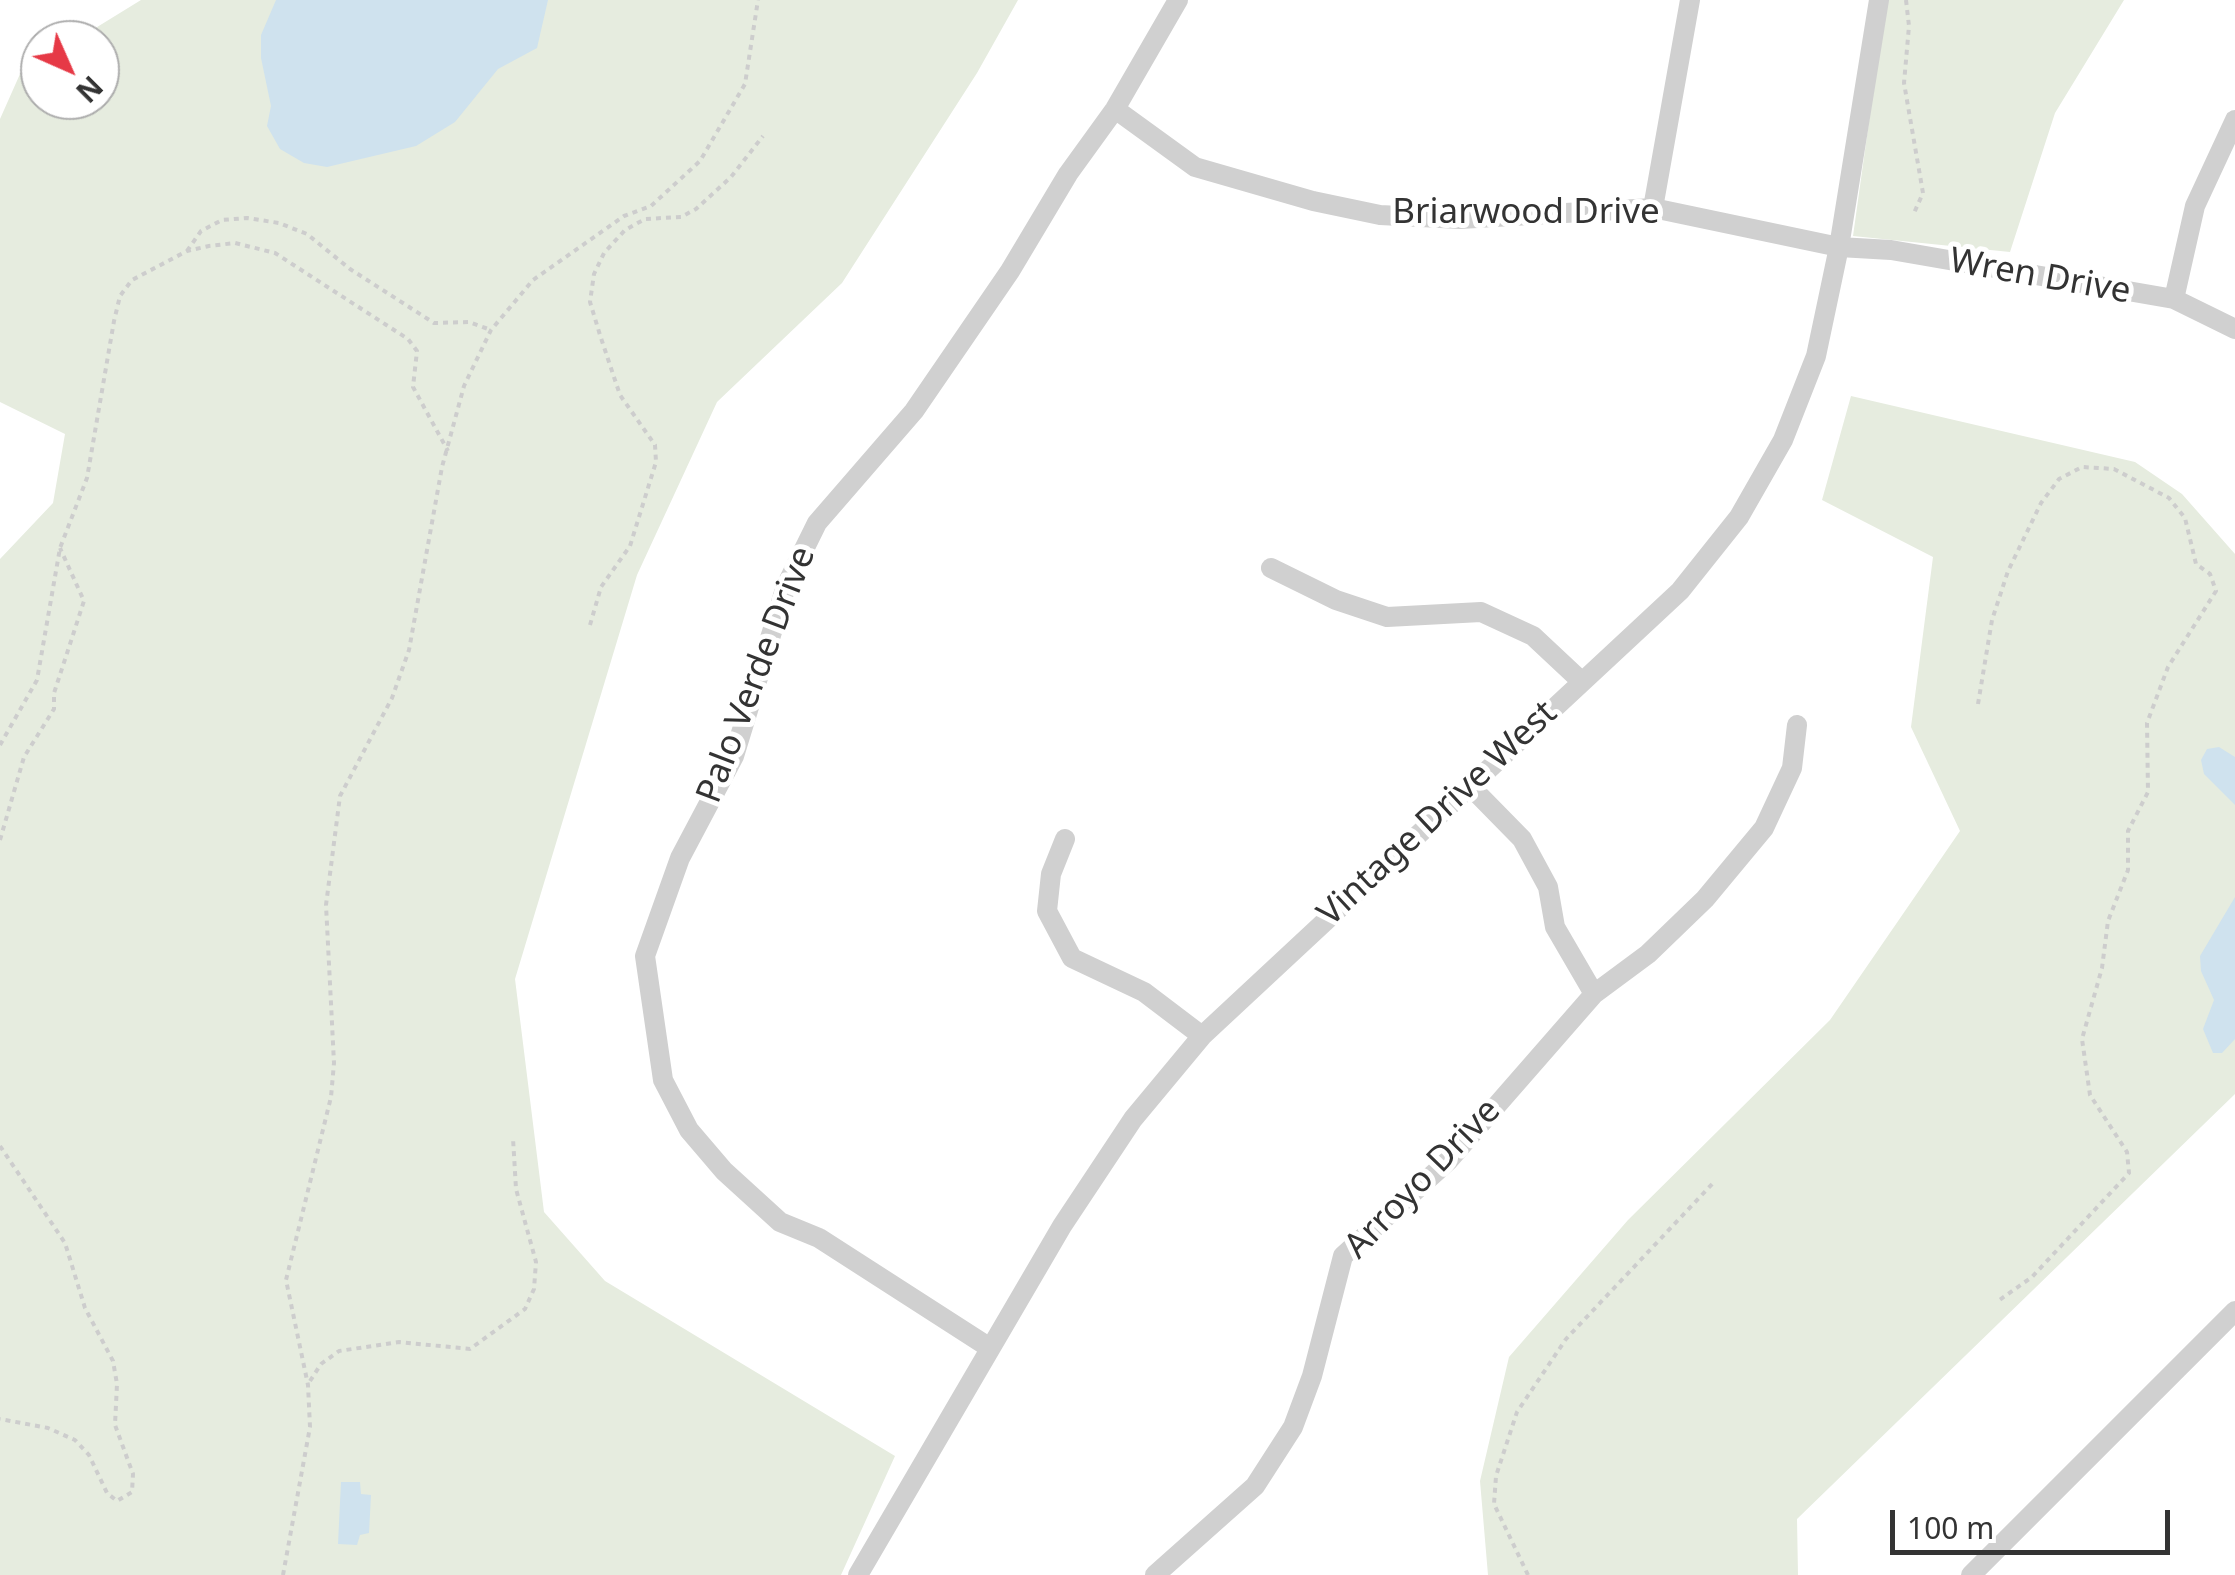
<!DOCTYPE html>
<style>
body{margin:0}
#map{position:relative;width:2235px;height:1575px;overflow:hidden;background:#fff;font-family:"Noto Sans",sans-serif}
canvas{display:block}
.north{position:absolute;left:20px;top:20px;width:100px;height:100px;box-sizing:border-box;background:#fff;border:2px solid #adadad;border-radius:50%;rotate:135deg;font-size:28px;font-weight:700;line-height:40px;text-align:center;color:#333}
.north::after{content:'';display:block;margin:auto;width:35px;height:45px;background:#e63946;clip-path:polygon(50% 0,100% 100%,50% 72%,0 100%)}
.scale{position:absolute;left:1890px;top:1510px;width:280px;height:45px;box-sizing:border-box;border:5px solid #333;border-top:0;padding-left:12px;font-size:30px;line-height:35px;white-space:nowrap;color:#333;-webkit-text-stroke:8px #fff;paint-order:stroke}
</style>
<div id="map">
<canvas width="2235" height="1575"></canvas>
<div class="north">N</div>
<div class="scale">100 m</div>
</div>
<script>
const g = document.querySelector('canvas').getContext('2d');
g.lineJoin = 'round';
function fill(path, color) { g.fillStyle = color; g.fill(path, 'evenodd'); }
const shape = rows => new Path2D(rows.map(r => 'M' + r).join(''));
function trace(path, color, width, dash) { g.strokeStyle = color; g.lineWidth = width; g.lineCap = dash ? 'butt' : 'round'; g.setLineDash(dash || []); g.stroke(path); }
function write(font, color, halo, rows, align = 'center') {
  g.font = font + ' "Noto Sans",sans-serif'; g.lineWidth = 10; g.setLineDash([]); g.textBaseline = 'middle'; g.strokeStyle = halo; g.fillStyle = color; for (const [text, x, y, turn = 0] of rows) {
    g.save(); g.translate(x, y); g.rotate((+turn || 0) * Math.PI / 180); g.textAlign = isNaN(turn) ? turn : align; if (halo) g.strokeText(text, 0, 0); g.fillText(text, 0, 0); g.restore();
  }
}
const green = shape([
 [141,0,1018,0,977,73,842,283,717,402,637,575,515,979,544,1212,605,1281,895,1456,841,1575,0,1575,0,559,53,503,65,434,0,402,0,119,20,74,40,62,40,100,100,100,100,40,76,40],
 [1886,0,2124,0,2055,113,2010,252,1853,236],
 [1851,396,2135,462,2182,494,2235,554,2235,1094,1797,1519,1798,1575,1488,1575,1480,1481,1509,1357,1628,1220,1830,1020,1960,831,1911,727,1933,557,1822,500]
]);
const water = shape([
 [276,0,548,0,537,48,498,69,455,122,416,146,327,167,304,163,280,149,267,126,271,106,261,58,261,35],
 [2219,747,2235,757,2235,805,2204,774,2201,760,2207,749],
 [2235,897,2235,1039,2222,1053,2213,1053,2203,1029,2214,1000,2201,971,2200,956],
 [341,1482,360,1482,361,1494,371,1495,369,1533,360,1535,357,1545,338,1544]
]);
const path = shape([
 [1906,0,1909,26,1904,83,1923,193,1914,213],
 [187,251,201,231,222,220,247,218,279,223,307,234,350,269,434,323,469,322,491,330],
 [590,625,601,587,630,546,656,462,655,445,620,395,600,335,590,302,594,274,604,253,625,230,645,219,681,217,696,209,731,177,763,136],
 [1978,704,1992,620,2008,571,2041,503,2059,479,2082,467,2114,469,2169,498,2185,518,2196,564,2210,574,2216,591,2168,667,2147,723,2148,792,2128,831,2128,870,2108,921,2102,968,2082,1039,2090,1095,2127,1152,2129,1173,2032,1277,1998,1301],
 [0,745,37,680,60,548,87,478,114,321,120,296,132,280,187,251,209,246,235,243,275,253,408,339,417,351,413,387,448,451],
 [0,840,24,757,54,709,54,693,84,601,60,548],
 [0,1146,65,1243,85,1308,113,1361,117,1384,115,1425,133,1474,132,1492,117,1501,107,1493,89,1455,75,1440,48,1428,0,1419],
 [310,1381,321,1364,339,1351,399,1342,470,1349,525,1309,534,1289,536,1262,516,1189,513,1138],
 [283,1575,310,1427,308,1385,286,1280,331,1097,334,1063,326,905,340,796,392,698,409,650,442,467,464,386,491,330,533,280,624,216,651,206,700,161,745,84,758,0],
 [1528,1575,1494,1504,1496,1476,1517,1412,1566,1339,1715,1181]
]);
const minor = shape([
 [1115,109,1195,167,1313,201,1380,215,1460,219,1653,208,1839,247,1891,250,2174,299,2235,329],
 [1653,208,1690,0],
 [2174,299,2195,206,2235,120],
 [1271,568,1336,600,1387,617,1481,612,1533,636,1580,680],
 [1470,786,1522,839,1548,887,1555,927,1594,994],
 [1065,839,1051,874,1047,911,1072,958,1144,992,1202,1036],
 [990,1348,819,1238,780,1222,724,1171,689,1130,663,1080,645,956,680,858,734,756,786,586,817,523,914,411,1010,271,1068,174,1115,109,1178,0],
 [858,1575,1062,1226,1133,1119,1202,1036,1680,591,1739,517,1783,440,1816,356,1839,247,1879,0],
 [1155,1575,1255,1486,1293,1427,1312,1376,1343,1256,1449,1160,1594,994,1648,954,1705,899,1764,828,1792,768,1797,725],
 [1971,1575,2235,1311]
]);
const streetNames = [
 ["Briarwood Drive",1526,213],
 ["Wren Drive",2040,277,10],
 ["Palo Verde Drive",757,675,-69],
 ["Vintage Drive West",1438,814,-43],
 ["Arroyo Drive",1423,1179,-46]
];
fill(green, '#e6ecdf');
fill(water, '#cfe2ee');
trace(path, '#cdcdcd', 4, [5, 5]);
trace(minor, '#d0d0d0', 20);
write('35px', '#333', '#fff', streetNames);
</script>
